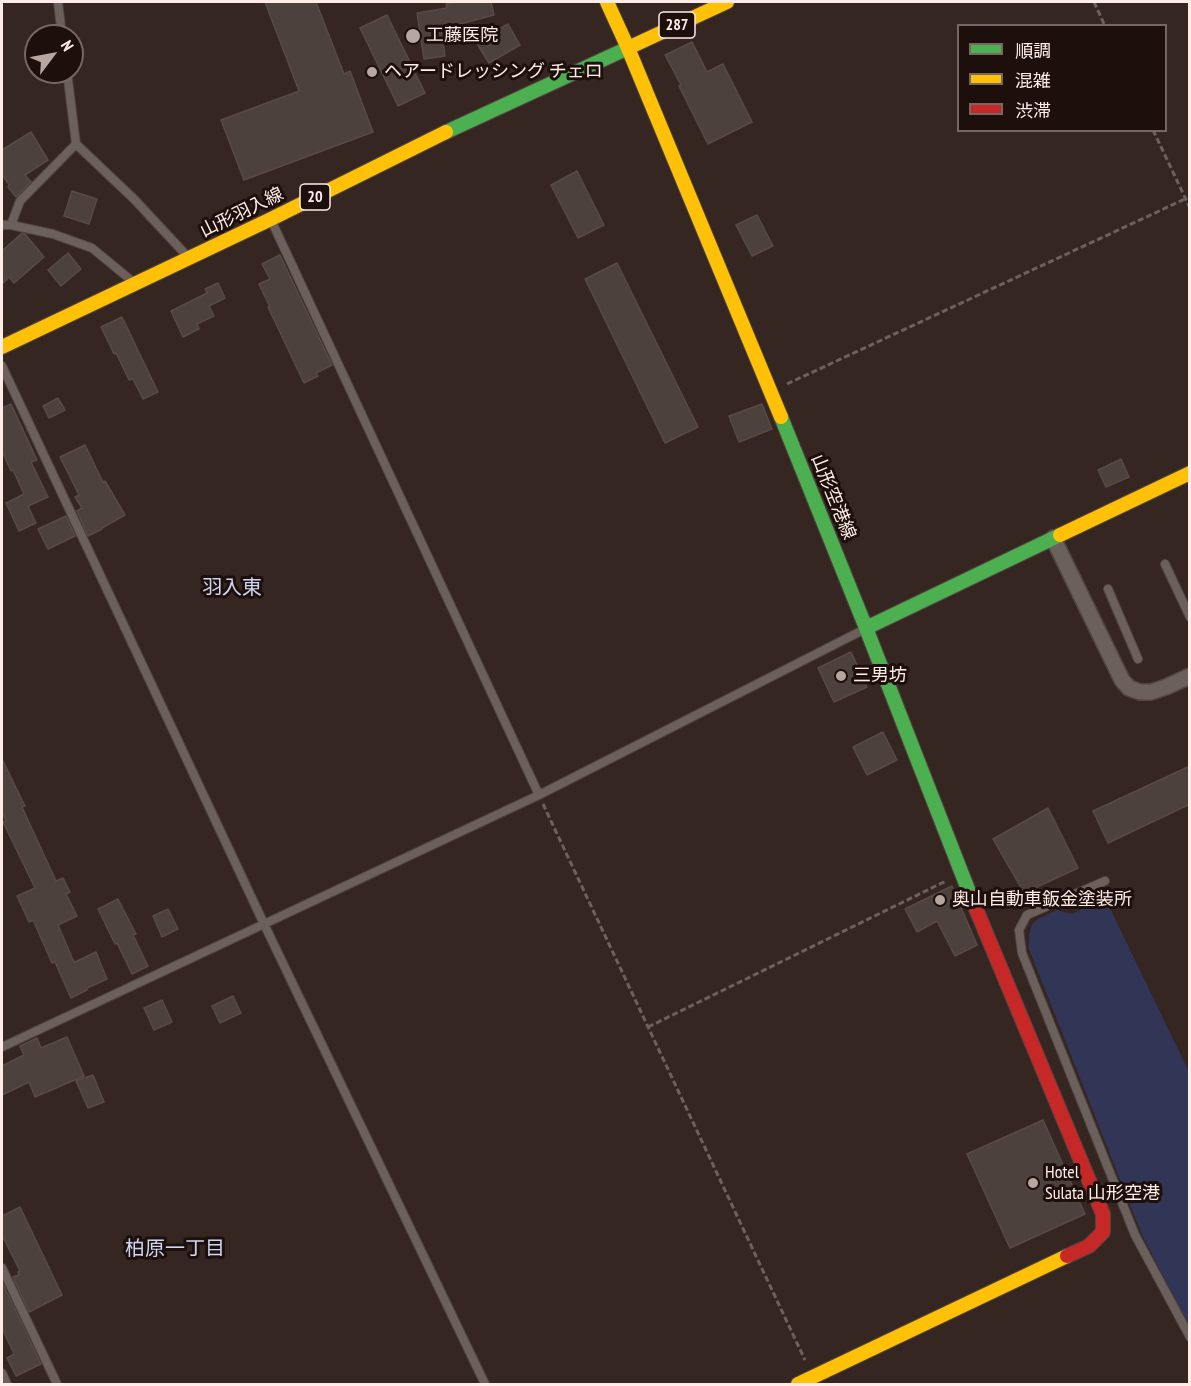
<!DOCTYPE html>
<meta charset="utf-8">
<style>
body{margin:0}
#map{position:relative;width:1191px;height:1386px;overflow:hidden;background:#352622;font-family:"PT Sans Narrow","Noto Sans JP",sans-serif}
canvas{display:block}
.frame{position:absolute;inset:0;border:3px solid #ffece6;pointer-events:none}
.legend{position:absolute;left:957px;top:24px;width:210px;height:108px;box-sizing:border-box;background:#1c0f0c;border:2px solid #776763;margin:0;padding:8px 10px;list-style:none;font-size:18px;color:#ffece6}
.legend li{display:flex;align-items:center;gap:12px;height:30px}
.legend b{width:30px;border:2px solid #776763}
.north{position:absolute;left:24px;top:24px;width:60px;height:60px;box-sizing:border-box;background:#1c0f0c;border:2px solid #776763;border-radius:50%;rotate:58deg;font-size:16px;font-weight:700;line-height:24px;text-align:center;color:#ffece6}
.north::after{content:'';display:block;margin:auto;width:21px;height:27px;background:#b8a7a1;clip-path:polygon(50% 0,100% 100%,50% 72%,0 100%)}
</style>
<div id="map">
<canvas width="1191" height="1386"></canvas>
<div class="frame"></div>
<ul class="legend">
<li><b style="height:8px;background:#4caf50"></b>順調</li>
<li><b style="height:8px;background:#ffc107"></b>混雑</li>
<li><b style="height:8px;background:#c62828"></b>渋滞</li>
</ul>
<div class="north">N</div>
</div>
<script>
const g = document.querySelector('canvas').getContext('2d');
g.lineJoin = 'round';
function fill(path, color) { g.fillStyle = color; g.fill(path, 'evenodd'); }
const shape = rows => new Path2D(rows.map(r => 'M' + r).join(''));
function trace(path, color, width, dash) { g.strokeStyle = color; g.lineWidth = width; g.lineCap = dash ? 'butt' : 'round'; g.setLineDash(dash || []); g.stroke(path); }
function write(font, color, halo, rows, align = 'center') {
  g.font = font + ' "PT Sans Narrow","Noto Sans JP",sans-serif'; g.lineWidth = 6; g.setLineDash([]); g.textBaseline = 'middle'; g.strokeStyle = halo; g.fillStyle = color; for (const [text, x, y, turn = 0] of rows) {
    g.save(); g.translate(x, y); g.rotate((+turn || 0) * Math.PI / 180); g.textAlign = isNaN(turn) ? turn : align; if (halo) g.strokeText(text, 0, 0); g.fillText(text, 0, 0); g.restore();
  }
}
const green = shape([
 [1105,898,1189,1072,1189,1326,1142,1235,1029,949,1029,935,1032,924,1038,919,1057,910,1072,914]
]);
const building = shape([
 [265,2,316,2,344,74,350,71,373,132,244,180,221,120,299,91,265,2],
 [458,2,491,2,494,15,441,29,445,56,424,59,417,13,447,8,446,4,458,2],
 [387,15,425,93,398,106,360,28,387,15],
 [508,24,520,45,489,63,476,42,508,24],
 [692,42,707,72,723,64,752,122,708,144,679,86,681,85,665,55,692,42],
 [31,132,48,160,25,175,31,182,16,197,8,187,9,185,2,174,2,150,31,132],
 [577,171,604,225,578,238,551,185,577,171],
 [72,191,97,199,89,224,64,216,72,191],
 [757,215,773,246,752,256,736,225,757,215],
 [22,233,25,234,44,257,14,283,9,277,2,284,2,251,22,233],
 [68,253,81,269,61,286,48,270,68,253],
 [280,255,332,365,316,373,318,376,304,383,268,307,270,307,259,284,270,279,262,264,280,255],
 [617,263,698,427,665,443,585,279,617,263],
 [218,283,225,298,209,306,214,316,197,324,199,329,183,337,171,311,207,293,205,289,218,283],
 [122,317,158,392,143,399,133,379,129,380,116,353,114,354,101,327,122,317],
 [58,398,65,410,49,418,43,406,58,398],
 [11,404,37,460,31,462,48,497,28,506,36,523,19,531,6,503,24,494,13,470,11,471,2,451,2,408,11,404],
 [762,404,772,429,739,442,729,416,762,404],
 [85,445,103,482,105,481,125,515,102,528,102,529,88,536,77,511,82,508,75,497,79,495,60,457,85,445],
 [1121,459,1129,477,1106,487,1098,470,1121,459],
 [66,516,75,536,48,549,38,529,66,516],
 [851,652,867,687,834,702,818,668,851,652],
 [883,732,897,760,867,775,853,747,883,732],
 [2,759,25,806,22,807,56,881,63,878,70,892,66,894,77,916,58,925,73,960,75,962,96,952,107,979,87,988,87,990,71,998,55,962,52,963,33,920,29,922,17,896,35,888,3,822,6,821,2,812,2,759],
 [1190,766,1190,804,1108,843,1093,811,1190,766],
 [1048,808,1078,868,1024,893,993,839,1048,808],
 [952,886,977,945,955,956,937,921,917,932,905,909,952,886],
 [118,899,136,934,133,935,148,966,132,974,117,943,115,944,98,909,118,899],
 [168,909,178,929,162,937,153,916,168,909],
 [233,996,241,1013,220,1023,212,1006,233,996],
 [162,1000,172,1022,154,1030,144,1008,162,1000],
 [67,1037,84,1076,35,1097,29,1082,2,1095,2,1066,24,1055,20,1046,37,1038,41,1048,67,1037],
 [93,1075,104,1102,88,1108,76,1081,93,1075],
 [1043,1120,1085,1214,1010,1248,967,1154,1043,1120],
 [20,1207,62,1295,29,1312,13,1277,19,1275,18,1272,20,1271,2,1235,2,1216,20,1207],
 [2,1282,41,1364,16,1376,7,1358,14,1354,2,1328,2,1282]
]);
const path = shape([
 [1094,2,1105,26],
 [1153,130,1190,208],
 [787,384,1185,199],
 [543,804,805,1360],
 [648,1027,946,881]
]);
const lane = shape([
 [58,2,62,36],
 [67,72,76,144,134,199,188,257],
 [272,222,539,795],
 [2,225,11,225,53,234,92,248,132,281],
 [11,225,20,201,76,144],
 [2,366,264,924,485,1384],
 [1165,564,1190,617],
 [1108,589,1138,659],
 [1105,881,1027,915,1019,930,1022,953,1135,1235,1190,1337],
 [2,1047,539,795,865,629],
 [2,1268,57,1384],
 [2,1373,7,1384]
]);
const street = shape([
 [1053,538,1122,680,1129,688,1140,692,1151,692,1166,687,1190,676]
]);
const fast = shape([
 [446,132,628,48],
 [781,417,866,628,1060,535],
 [866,628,971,897]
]);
const slow = shape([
 [607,2,628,48,727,2],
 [628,48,781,417],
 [2,347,271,219,446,132],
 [1060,535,1190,473],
 [798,1384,1067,1256]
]);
const jam = shape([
 [971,897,1103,1214,1103,1232,1089,1246,1067,1256]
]);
const markers = [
 [413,36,8,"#b8a7a1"],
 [372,72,6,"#b8a7a1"],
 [841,676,6,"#b8a7a1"],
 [940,900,6,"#b8a7a1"],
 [1033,1183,6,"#b8a7a1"]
];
const shields = [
 [677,25,36],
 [315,197,30]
];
const shieldNames = [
 ["287",677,25],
 ["20",315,197]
];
const poiNames = [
 ["工藤医院",426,36],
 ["ヘアードレッシング チェロ",384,72],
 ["三男坊",853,676],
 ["奥山自動車鈑金塗装所",952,900],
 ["Hotel",1045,1173],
 ["Sulata 山形空港",1045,1194]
];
const streetNames = [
 ["山形羽入線",242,213,-26],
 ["山形空港線",833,497,68]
];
const neighbourhoodNames = [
 ["羽入東",232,588],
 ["柏原一丁目",175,1249]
];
fill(green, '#313656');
fill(building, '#4d413d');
trace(building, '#584b47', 1.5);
trace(lane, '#514441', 10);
trace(street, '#514441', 18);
trace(fast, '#514441', 16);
trace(slow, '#514441', 16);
trace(jam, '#514441', 16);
trace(path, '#6b615e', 3, [6, 3]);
trace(lane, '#6c605d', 8);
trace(street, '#6c605d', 15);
trace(fast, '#4caf50', 14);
trace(slow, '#ffc107', 14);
trace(jam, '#c62828', 14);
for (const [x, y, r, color] of markers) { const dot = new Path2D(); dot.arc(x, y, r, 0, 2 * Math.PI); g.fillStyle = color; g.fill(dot); trace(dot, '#1c0f0c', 2); }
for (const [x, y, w] of shields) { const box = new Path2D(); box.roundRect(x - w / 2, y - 13, w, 26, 4.5); g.fillStyle = '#1c0f0c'; g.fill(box); trace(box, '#ffece6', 1.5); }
write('bold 16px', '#ffece6', null, shieldNames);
write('18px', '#ffece6', '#1c0f0c', poiNames, 'left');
write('18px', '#ffece6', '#1c0f0c', streetNames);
write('20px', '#ced6f2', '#1c0f0c', neighbourhoodNames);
</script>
